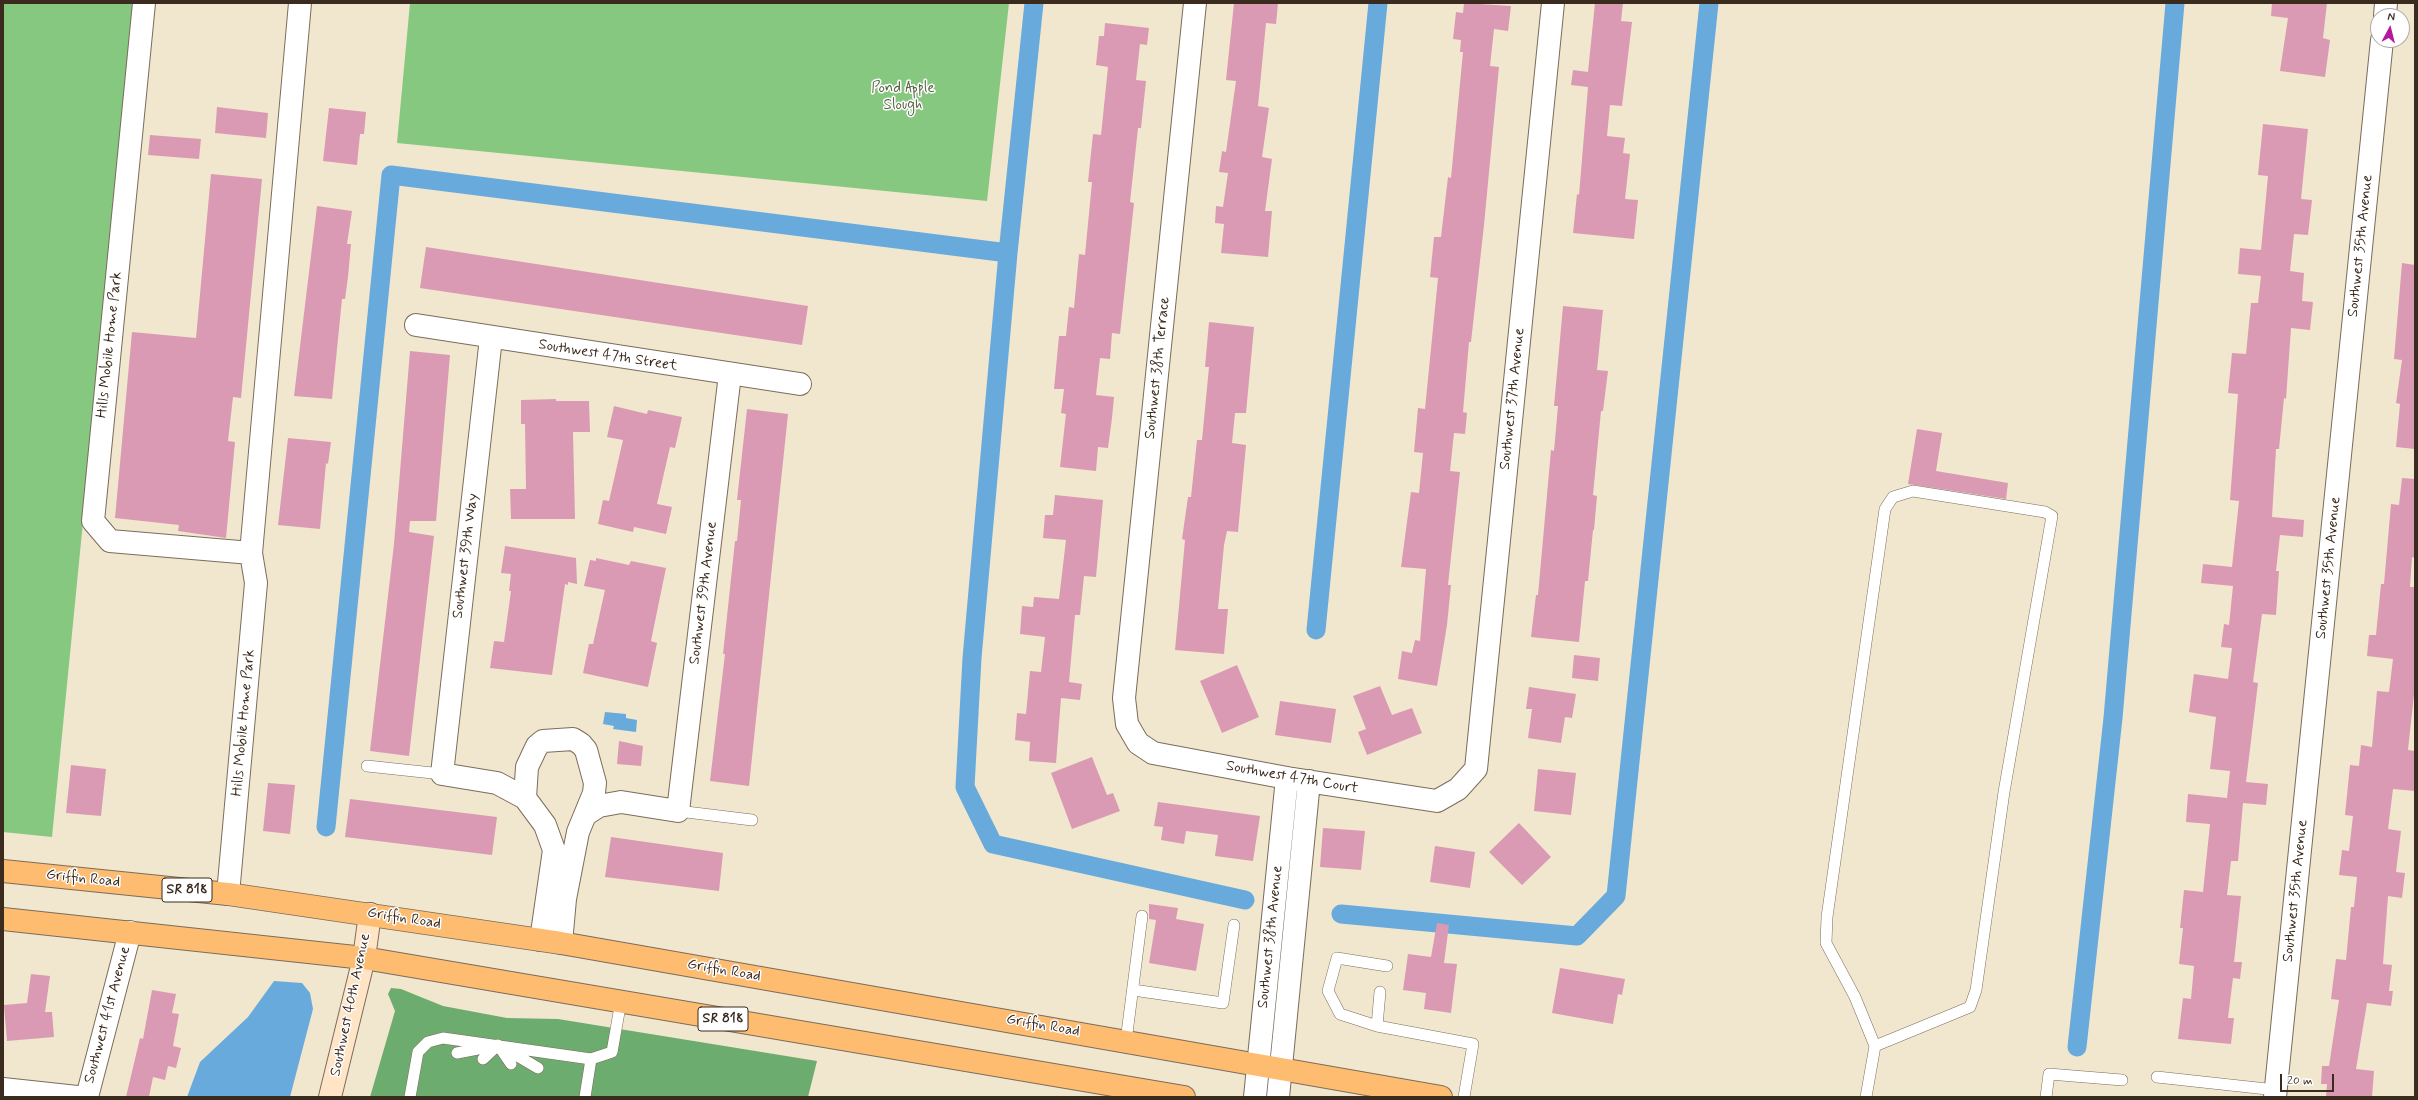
<!DOCTYPE html>
<style>
body{margin:0}
#map{position:relative;width:2418px;height:1100px;overflow:hidden;background:#f1e7ce;font-family:Mynerve,sans-serif}
canvas{display:block}
.frame{position:absolute;inset:0;border:4px solid #3b2a1e;pointer-events:none}
.north{position:absolute;left:2370px;top:8px;width:40px;height:40px;box-sizing:border-box;background:#fff;border:1px solid #b1aaa5;border-radius:50%;rotate:7deg;font-size:11px;font-weight:700;line-height:16px;text-align:center;color:#3b2a1e}
.north::after{content:'';display:block;margin:auto;width:14px;height:18px;background:#b5179e;clip-path:polygon(50% 0,100% 100%,50% 72%,0 100%)}
.scale{position:absolute;left:2280px;top:1074px;width:54px;height:18px;box-sizing:border-box;border:2px solid #3b2a1e;border-top:0;padding-left:5px;font-size:12px;line-height:14px;white-space:nowrap;color:#3b2a1e;-webkit-text-stroke:3px #fff;paint-order:stroke}
</style>
<div id="map">
<canvas width="2418" height="1100"></canvas>
<div class="frame"></div>
<div class="north">N</div>
<div class="scale">20 m</div>
</div>
<script>
const g = document.querySelector('canvas').getContext('2d');
g.lineJoin = 'round';
function fill(path, color) { g.fillStyle = color; g.fill(path, 'evenodd'); }
const shape = rows => new Path2D(rows.map(r => 'M' + r).join(''));
function trace(path, color, width, dash) { g.strokeStyle = color; g.lineWidth = width; g.lineCap = dash ? 'butt' : 'round'; g.setLineDash(dash || []); g.stroke(path); }
function write(font, color, halo, rows, align = 'center') {
  g.font = font + ' Mynerve,sans-serif'; g.lineWidth = 3; g.setLineDash([]); g.textBaseline = 'middle'; g.strokeStyle = halo; g.fillStyle = color; for (const [text, x, y, turn = 0] of rows) {
    g.save(); g.translate(x, y); g.rotate((+turn || 0) * Math.PI / 180); g.textAlign = isNaN(turn) ? turn : align; if (halo) g.strokeText(text, 0, 0); g.fillText(text, 0, 0); g.restore();
  }
}
const green = shape([
 [3,3,134,3,52,837,3,832],
 [410,3,1009,3,987,201,397,143]
]);
const forest = shape([
 [391,988,401,989,443,1006,507,1018,558,1019,817,1061,808,1097,370,1097,395,1011,388,994]
]);
const water = shape([
 [605,712,626,714,626,718,637,720,636,732,613,729,614,726,603,724],
 [274,981,302,983,310,993,313,1009,290,1097,187,1097,200,1062,248,1017]
]);
const canal = shape([
 [1034,3,1008,253,972,658,965,787,993,844,1245,900],
 [1316,630,1378,3],
 [326,827,391,175,1008,253],
 [1341,914,1577,936,1616,896,1709,3],
 [2077,1047,2113,718,2175,3]
]);
const building = shape([
 [1234,3,1278,3,1276,24,1266,23,1258,106,1269,108,1262,157,1272,159,1265,211,1272,211,1268,257,1221,253,1224,224,1215,223,1216,206,1223,207,1228,173,1219,172,1222,151,1226,152,1236,81,1226,80],
 [1464,3,1511,6,1508,31,1494,29,1490,66,1499,67,1484,225,1471,342,1469,342,1463,412,1467,413,1465,434,1454,433,1450,471,1460,472,1448,585,1451,585,1447,625,1437,686,1398,679,1402,651,1412,653,1415,640,1420,641,1426,569,1401,567,1411,492,1419,493,1423,453,1414,452,1418,408,1425,409,1438,278,1430,277,1434,237,1441,237,1448,177,1451,178,1463,52,1460,52,1461,40,1453,39,1456,12,1463,13],
 [1595,3,1623,3,1621,21,1632,22,1622,106,1610,105,1607,136,1625,138,1623,153,1630,154,1625,199,1638,200,1634,239,1573,233,1577,194,1579,195,1588,87,1571,85,1573,70,1588,72],
 [2272,3,2327,3,2323,38,2330,40,2325,77,2280,71,2288,18,2271,16],
 [1105,23,1149,28,1147,45,1140,44,1136,80,1146,81,1141,128,1138,128,1130,202,1134,203,1120,334,1112,333,1110,359,1100,358,1096,395,1114,397,1112,418,1108,448,1098,447,1096,471,1060,467,1066,414,1061,413,1064,389,1054,389,1059,336,1066,336,1069,307,1074,308,1079,254,1085,255,1092,182,1088,182,1093,134,1101,135,1108,67,1096,65,1099,36,1104,36],
 [217,107,268,113,266,138,215,133],
 [329,108,366,112,364,134,360,134,357,165,323,161],
 [2263,124,2308,129,2301,199,2312,200,2308,235,2294,234,2290,271,2304,273,2302,301,2313,302,2310,330,2291,328,2286,399,2284,398,2279,449,2276,449,2272,517,2304,520,2303,537,2280,535,2276,571,2279,571,2276,615,2262,614,2253,682,2258,683,2246,782,2268,784,2266,805,2243,803,2238,861,2231,861,2227,895,2241,896,2234,962,2242,962,2240,979,2233,978,2228,1018,2234,1018,2231,1044,2178,1039,2183,998,2191,999,2194,966,2179,964,2183,928,2180,928,2184,890,2203,892,2210,824,2186,822,2188,794,2227,798,2230,771,2210,769,2216,717,2189,712,2194,674,2228,679,2232,648,2221,647,2224,624,2229,625,2233,586,2201,583,2203,564,2232,567,2239,501,2230,500,2238,394,2228,393,2232,353,2246,354,2251,303,2258,303,2261,276,2238,274,2240,248,2261,250,2268,176,2258,175],
 [150,135,201,139,199,159,148,155],
 [211,174,262,179,241,398,233,397,228,441,235,442,226,538,178,531,179,525,115,518,132,332,196,338],
 [317,206,352,211,347,244,351,244,348,277,345,299,342,299,332,399,294,396],
 [426,247,808,306,802,345,420,288],
 [2402,263,2415,265,2415,449,2396,447,2400,404,2396,403,2402,360,2394,359],
 [1563,306,1603,310,1597,370,1608,371,1603,411,1601,411,1593,495,1597,496,1594,530,1593,530,1588,581,1585,581,1579,642,1531,637,1536,595,1538,595,1551,450,1554,451,1558,406,1554,406],
 [1209,322,1254,327,1246,413,1235,413,1232,443,1246,445,1238,532,1227,531,1224,545,1218,609,1228,609,1224,654,1175,650,1185,540,1182,539,1188,497,1191,497,1197,440,1202,440,1209,367,1205,367],
 [410,351,450,355,436,521,410,521,409,532,434,536,409,756,370,751,394,544],
 [556,399,556,401,589,401,590,432,573,432,575,519,511,519,510,489,526,489,525,424,521,424,521,400],
 [614,406,647,414,648,410,682,417,675,448,670,447,657,504,672,507,666,534,634,527,633,532,598,524,603,500,609,501,623,440,607,437],
 [747,409,788,414,749,786,710,781,725,654,723,654,735,541,737,541,741,500,737,500],
 [1917,429,1942,433,1936,471,2008,483,2006,499,1908,484],
 [288,438,331,442,328,464,326,463,320,529,278,525],
 [2402,478,2415,479,2415,558,2412,557,2410,587,2415,587,2415,685,2408,750,2415,751,2415,791,2393,789,2388,829,2401,831,2396,872,2405,873,2402,898,2388,896,2383,964,2392,965,2389,991,2393,991,2391,1006,2367,1003,2356,1069,2374,1071,2372,1097,2326,1097,2327,1084,2321,1084,2322,1066,2329,1066,2339,1000,2331,999,2336,959,2346,960,2351,907,2354,907,2357,877,2339,875,2342,850,2349,851,2353,816,2345,815,2350,765,2359,766,2361,745,2372,747,2377,691,2389,692,2393,659,2367,656,2369,635,2376,635,2381,584,2384,584,2391,504,2399,505],
 [1055,495,1103,500,1096,577,1084,576,1080,615,1075,615,1069,682,1082,684,1080,700,1061,698,1056,763,1029,761,1030,742,1015,740,1017,713,1026,714,1030,671,1041,672,1045,637,1020,634,1022,606,1033,607,1034,597,1059,599,1066,540,1043,538,1045,515,1053,515],
 [505,546,576,558,577,584,568,582,568,585,565,584,552,675,490,668,494,641,504,642,511,591,509,591,511,574,501,573],
 [596,558,629,565,631,561,666,568,651,641,657,643,648,687,583,673,589,644,593,644,605,590,584,586,590,560,596,561],
 [1574,655,1600,658,1598,681,1572,678],
 [1237,665,1259,717,1222,733,1200,681],
 [1380,686,1392,715,1412,708,1422,733,1367,755,1358,732,1366,729,1353,696],
 [1529,687,1576,694,1572,718,1565,717,1561,743,1528,738,1532,709,1526,709],
 [1280,701,1336,709,1331,743,1275,735],
 [619,741,643,746,641,766,617,764],
 [1092,757,1107,795,1113,793,1120,811,1072,829,1051,773],
 [71,765,106,769,101,816,66,813],
 [1538,769,1576,773,1571,815,1534,811],
 [268,783,295,785,290,834,263,831],
 [350,799,497,817,492,855,345,837],
 [1158,802,1260,816,1253,861,1215,856,1218,835,1186,831,1184,844,1161,840,1163,827,1154,826],
 [1519,823,1551,857,1522,885,1489,852],
 [1323,828,1365,831,1361,870,1320,867],
 [611,837,723,853,719,891,605,877],
 [1435,846,1475,852,1470,888,1430,882],
 [1149,904,1178,908,1176,919,1204,924,1196,971,1149,963,1156,920,1149,919],
 [1437,923,1449,925,1444,963,1457,964,1451,1013,1424,1009,1426,993,1403,990,1408,954,1431,957],
 [1560,968,1625,979,1622,995,1618,994,1613,1024,1552,1013],
 [31,974,50,976,45,1012,52,1012,54,1037,7,1041,4,1005,27,1003],
 [152,990,176,994,172,1013,179,1014,173,1046,181,1048,176,1068,168,1066,165,1080,153,1077,149,1097,126,1097,140,1038,143,1039]
]);
const lane = shape([
 [367,766,442,774],
 [678,811,752,820],
 [1387,966,1337,958,1328,991,1340,1014,1377,1026,1473,1044,1464,1097],
 [1133,990,1223,1003,1234,925],
 [1377,1026,1380,992],
 [1126,1041,1142,916],
 [504,1048,538,1068],
 [457,1053,488,1047],
 [483,1059,498,1045,511,1064],
 [591,1059,612,1052,621,1001],
 [2157,1077,2276,1090],
 [410,1097,418,1052,428,1042,443,1038,591,1059,585,1097],
 [1866,1097,1875,1046,1855,997,1826,943,1827,917,1885,509,1893,497,1913,491,2045,512,2052,516,2004,792,1976,990,1970,1007,1875,1046],
 [2046,1097,2049,1074,2122,1080]
]);
const street = shape([
 [144,3,93,521,110,541,251,553,300,3],
 [1195,3,1124,698,1127,724,1138,743,1153,753,1287,778,1437,801,1458,789,1476,769,1553,3],
 [2385,16,2386,3],
 [416,325,800,384],
 [491,338,442,774,497,783,525,798],
 [585,815,599,806,621,802,678,811,730,374],
 [228,894,256,583,251,553],
 [541,940,554,850,545,825,525,798,527,767,537,746,543,741,573,739,581,744,586,750,595,783,594,793,578,832,565,899,561,943],
 [3,1089,77,1097],
 [87,1097,130,932],
 [1255,1097,1287,778],
 [1278,1097,1309,781],
 [2275,1097,2382,40]
]);
const secondary = shape([
 [330,1097,364,958,370,914]
]);
const primary = shape([
 [3,871,228,894,561,943,1441,1097],
 [3,919,364,958,1184,1097]
]);
const shields = [
 [187,890,50],
 [723,1019,50]
];
const shieldNames = [
 ["SR 818",187,890],
 ["SR 818",723,1019]
];
const parkNames = [
 ["Pond Apple",903,89],
 ["Slough",903,106]
];
const streetNames = [
 ["Southwest 35th Avenue",2361,246,-84],
 ["Hills Mobile Home Park",110,345,-84],
 ["Southwest 47th Street",608,356,9],
 ["Southwest 38th Terrace",1158,368,-84],
 ["Southwest 37th Avenue",1513,399,-84],
 ["Southwest 39th Way",466,556,-83],
 ["Southwest 35th Avenue",2329,568,-84],
 ["Southwest 39th Avenue",704,593,-83],
 ["Hills Mobile Home Park",244,723,-85],
 ["Southwest 47th Court",1292,778,10],
 ["Griffin Road",83,879,6],
 ["Southwest 35th Avenue",2296,891,-84],
 ["Griffin Road",404,919,9],
 ["Southwest 38th Avenue",1271,937,-84],
 ["Griffin Road",724,971,10],
 ["Southwest 40th Avenue",351,1005,-78],
 ["Southwest 41st Avenue",108,1015,-75],
 ["Griffin Road",1043,1026,10]
];
fill(green, '#87c881');
fill(forest, '#6dac6f');
fill(water, '#68aadc');
trace(canal, '#68aadc', 19);
fill(building, '#db9ab3');
trace(lane, '#7b6c5c', 12);
trace(street, '#7b6c5c', 24);
trace(secondary, '#7b6c5c', 24);
trace(primary, '#7b6c5c', 24);
trace(lane, '#fff', 11);
trace(street, '#fff', 22);
trace(secondary, '#ffe4c6', 22);
trace(primary, '#febc70', 22);
for (const [x, y, w] of shields) { const box = new Path2D(); box.roundRect(x - w / 2, y - 12, w, 24, 3); g.fillStyle = '#fff'; g.fill(box); trace(box, '#3b2a1e', 1); }
write('bold 14px', '#3b2a1e', null, shieldNames);
write('15px', '#566141', '#fff', parkNames);
write('15px', '#3b2a1e', '#fff', streetNames);
</script>
